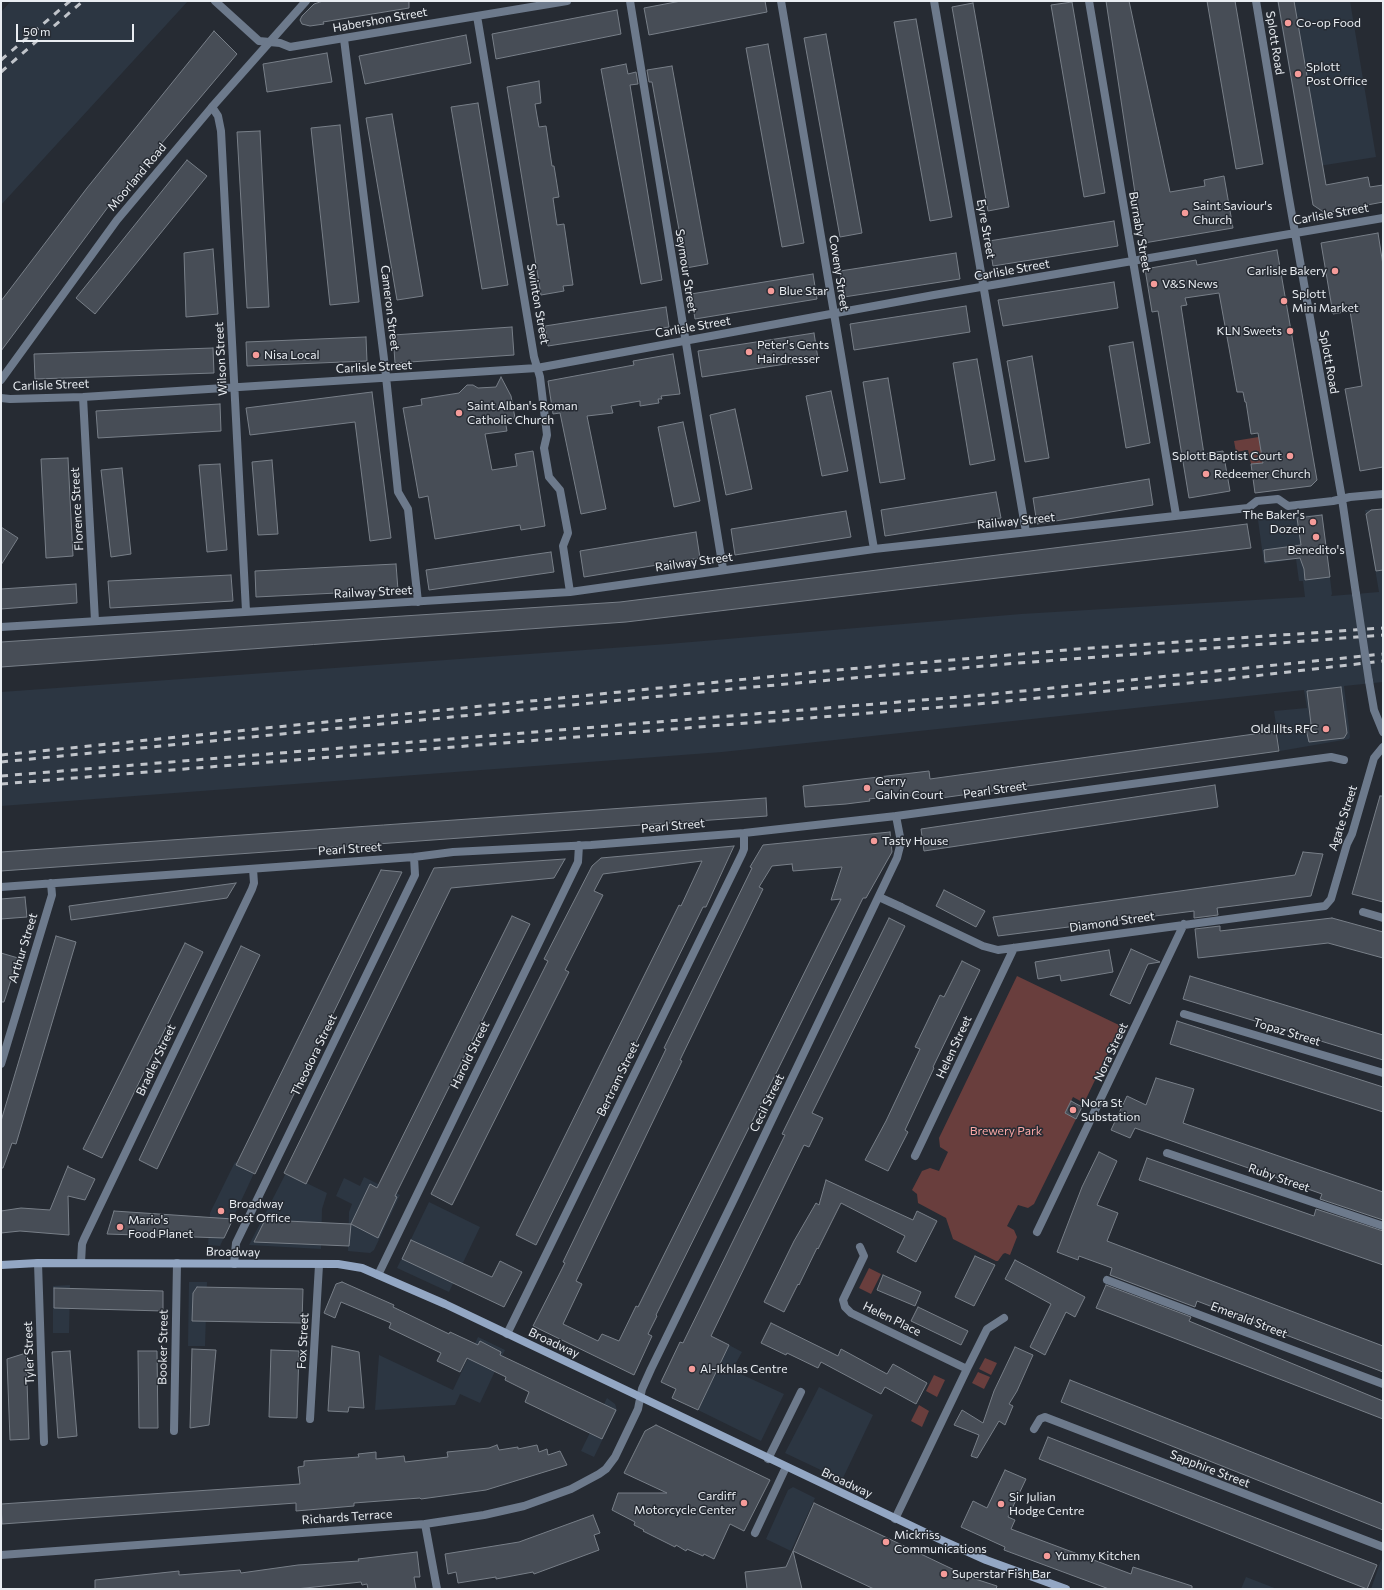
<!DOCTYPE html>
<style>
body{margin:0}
#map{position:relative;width:1384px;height:1590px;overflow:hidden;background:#262b33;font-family:Commissioner,sans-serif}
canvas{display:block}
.frame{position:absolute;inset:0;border:2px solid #e9edf2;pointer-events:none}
.scale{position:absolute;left:16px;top:24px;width:118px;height:18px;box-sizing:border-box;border:2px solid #e9edf2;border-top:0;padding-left:5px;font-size:12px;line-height:14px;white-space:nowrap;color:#e9edf2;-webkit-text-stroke:3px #262b33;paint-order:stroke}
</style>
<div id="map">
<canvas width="1384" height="1590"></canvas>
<div class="frame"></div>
<div class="scale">50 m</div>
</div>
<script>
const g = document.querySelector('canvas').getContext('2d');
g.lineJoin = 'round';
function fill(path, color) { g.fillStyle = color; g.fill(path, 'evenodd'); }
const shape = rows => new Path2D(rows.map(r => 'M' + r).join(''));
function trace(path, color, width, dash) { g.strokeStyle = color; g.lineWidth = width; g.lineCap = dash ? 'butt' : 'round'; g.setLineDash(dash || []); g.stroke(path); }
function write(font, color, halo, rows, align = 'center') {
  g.font = font + ' Commissioner,sans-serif'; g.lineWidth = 3; g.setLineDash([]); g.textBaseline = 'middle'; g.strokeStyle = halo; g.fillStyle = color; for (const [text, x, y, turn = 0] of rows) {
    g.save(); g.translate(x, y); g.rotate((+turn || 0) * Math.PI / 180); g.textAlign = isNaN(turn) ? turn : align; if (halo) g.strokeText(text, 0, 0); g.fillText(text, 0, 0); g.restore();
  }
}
const built = shape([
 [11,1,188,1,1,205,1,12],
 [1277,1,1350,1,1376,157,1306,168],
 [1383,509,1383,682,1344,686,1350,737,1349,739,1280,751,1274,711,1307,708,1304,690,722,752,1,806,1,692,668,644,1021,614,1305,597,1303,581,1299,581,1296,559,1264,564,1258,520,1322,514,1332,594,1331,596,1379,592,1365,510],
 [235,1162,255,1171,220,1246,208,1245,210,1213],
 [286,1173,327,1193,322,1209,321,1249,249,1245],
 [364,1177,400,1195,374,1250,370,1253,348,1251,349,1212,352,1204,336,1196,344,1178,360,1186],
 [429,1202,480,1227,449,1292,397,1268],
 [189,1282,207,1282,205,1346,188,1346],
 [70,1285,69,1333,53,1333,53,1286],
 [478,1337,505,1350,480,1403,460,1394,455,1405,375,1410,379,1355,453,1390],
 [729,1345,742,1352,732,1370,784,1394,761,1441,698,1410],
 [819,1387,873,1415,842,1480,785,1453],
 [607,1398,615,1404,617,1410,594,1457,581,1451],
 [793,1487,815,1498,791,1551,766,1539,788,1490],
 [1381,1560,1383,1560,1383,1589,1371,1589],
 [1246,1577,1277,1589,1241,1589]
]);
const green = shape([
 [1308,429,1308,430,1259,439,1261,450,1265,449,1262,469,1261,463,1251,464,1248,450,1236,452,1234,441],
 [1017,976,1121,1026,1084,1103,1073,1097,1065,1113,1076,1119,1034,1204,1028,1208,1018,1205,1007,1226,1014,1230,1017,1237,1010,1255,1005,1253,1003,1254,998,1261,996,1261,953,1239,946,1218,918,1203,917,1194,912,1190,922,1171,930,1168,939,1171,948,1152,940,1147,939,1138],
 [869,1268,881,1274,871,1294,859,1288],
 [985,1358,997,1363,991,1375,979,1369],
 [978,1372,990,1377,984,1389,972,1383],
 [934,1375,945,1380,937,1397,926,1391],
 [919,1405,929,1411,922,1427,911,1421]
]);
const building = shape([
 [323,1,409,1,409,8,323,22,324,24,310,26,302,24,300,20,302,16,314,4,323,1],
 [681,1,765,1,767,12,649,35,644,8,681,1],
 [1106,1,1129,1,1170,192,1205,186,1204,180,1224,176,1233,228,1144,243,1135,193,1106,1],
 [1207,1,1235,1,1263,164,1236,169,1207,1],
 [1278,1,1294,1,1326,185,1368,177,1370,187,1383,185,1383,202,1325,213,1313,205,1278,1],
 [1072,2,1105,193,1084,197,1051,5,1072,2],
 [973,3,1009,207,988,211,952,7,973,3],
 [617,10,621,34,496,59,492,34,617,10],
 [916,19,952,217,930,221,894,22,916,19],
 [214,31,237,54,108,207,1,351,1,301,87,188,214,31],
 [826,34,862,233,840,237,804,38,826,34],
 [466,35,471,63,365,84,359,56,466,35],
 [768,44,804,243,782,247,746,48,768,44],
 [327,53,332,82,267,92,263,64,327,53],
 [626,64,628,74,636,72,638,84,630,85,662,280,641,284,601,69,626,64],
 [672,66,708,264,686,268,652,82,649,82,647,70,672,66],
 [539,81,541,103,535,104,537,116,539,127,546,126,552,166,554,166,559,197,553,198,557,225,564,224,573,285,563,286,564,291,541,295,507,87,539,81],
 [478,103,508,285,482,289,451,107,478,103],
 [392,114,423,296,397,300,366,118,392,114],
 [340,125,359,302,330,305,311,128,340,125],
 [260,131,269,307,247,308,237,132,260,131],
 [187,160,207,176,95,314,76,298,187,160],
 [1114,221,1118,246,993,266,989,241,1114,221],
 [1378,233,1383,265,1383,467,1360,471,1345,389,1362,386,1350,311,1333,314,1321,243,1378,233],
 [213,249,218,314,186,317,184,253,213,249],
 [1277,250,1317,480,1311,486,1255,493,1251,464,1263,463,1258,433,1251,434,1246,402,1245,402,1243,392,1237,392,1219,293,1185,298,1187,305,1181,306,1204,454,1223,451,1230,491,1189,498,1158,311,1152,312,1145,269,1196,260,1197,265,1277,250],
 [956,253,960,279,844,297,840,271,956,253],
 [813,274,817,299,695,319,691,294,813,274],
 [1114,282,1118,308,1003,326,998,300,1114,282],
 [966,306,970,332,854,350,850,324,966,306],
 [666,307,669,327,548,346,545,326,666,307],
 [512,327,514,355,395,363,393,335,512,327],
 [814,333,818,359,702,377,698,351,814,333],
 [366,337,367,361,247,366,246,342,366,337],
 [1133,342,1150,443,1126,448,1109,346,1133,342],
 [213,348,214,373,35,379,34,354,213,348],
 [673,354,680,394,661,396,662,399,658,399,659,403,640,406,640,401,611,406,613,413,587,416,606,509,581,514,560,413,553,414,548,381,634,365,633,361,673,354],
 [1032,356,1049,458,1025,462,1007,361,1032,356],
 [977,359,995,460,970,465,953,363,977,359],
 [501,377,511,396,515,418,505,420,507,431,485,434,492,470,517,466,515,454,533,451,545,526,521,530,520,525,435,539,428,496,419,498,403,408,422,405,421,399,459,393,467,385,473,385,478,388,496,387,501,377],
 [888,378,905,479,880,483,863,382,888,378],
 [831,391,848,471,822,476,806,396,831,391],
 [372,392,391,538,370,541,355,422,250,435,246,408,372,392],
 [220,404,221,431,98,438,96,411,220,404],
 [735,409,752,489,726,495,710,415,735,409],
 [683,422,700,501,674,507,658,427,683,422],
 [68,458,73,556,46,558,41,459,68,458],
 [272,460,278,534,258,535,252,462,272,460],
 [220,464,227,550,207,552,199,465,220,464],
 [122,468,131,554,111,557,101,470,122,468],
 [1149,479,1153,505,1037,524,1033,498,1149,479],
 [996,492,1001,518,885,536,881,510,996,492],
 [1383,509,1383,570,1376,571,1366,514,1371,510,1383,509],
 [846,511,851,537,735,555,731,529,846,511],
 [1322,515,1330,577,1305,580,1304,569,1300,558,1265,562,1264,550,1301,545,1297,518,1322,515],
 [1247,524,1251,548,626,622,1,667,1,642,620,602,1247,524],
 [1,527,18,538,1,565,1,527],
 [696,532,700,558,584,577,580,551,696,532],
 [551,552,554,572,429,590,426,570,551,552],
 [396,564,398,590,256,597,255,571,396,564],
 [231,575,233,601,110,608,108,581,231,575],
 [76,584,77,603,1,609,1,589,76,584],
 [1341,687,1347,733,1344,738,1309,742,1305,725,1311,724,1307,691,1341,687],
 [1276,731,1279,751,941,798,940,792,908,796,908,794,869,799,870,801,846,804,805,807,803,786,929,771,930,779,1276,731],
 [1215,785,1218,807,924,851,921,829,1215,785],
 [1380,796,1383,796,1383,902,1352,894,1380,796],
 [766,798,767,816,1,871,1,852,766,798],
 [890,832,892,852,866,898,863,898,656,1315,657,1316,648,1334,652,1336,634,1375,533,1326,565,1263,563,1262,666,1049,664,1048,752,868,750,867,763,845,890,832],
 [792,864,793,871,842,867,831,900,841,899,638,1307,636,1306,619,1341,602,1334,598,1341,563,1324,582,1284,576,1281,682,1061,680,1060,763,889,759,887,772,866,792,864],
 [734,846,706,907,703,907,536,1245,516,1235,679,905,681,906,702,861,603,874,594,891,603,895,565,970,569,972,452,1205,431,1194,548,961,544,959,592,866,601,858,734,846],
 [1303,852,1323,854,1311,896,1217,908,1218,915,1194,918,1194,911,998,936,993,917,1295,875,1303,852],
 [565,859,554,878,451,888,306,1184,284,1173,434,868,565,859],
 [381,870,402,872,255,1174,236,1165,381,870],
 [236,883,227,898,71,920,69,906,236,883],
 [944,890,985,911,976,927,936,906,944,890],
 [25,897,27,917,1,919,1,899,25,897],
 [512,916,530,924,395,1196,397,1197,378,1238,351,1224,370,1184,377,1188,512,916],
 [889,918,905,926,812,1113,823,1118,809,1147,804,1145,711,1336,729,1345,698,1410,672,1398,676,1389,661,1382,680,1342,683,1343,785,1135,782,1134,889,918],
 [1332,918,1383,932,1383,958,1328,943,1198,958,1195,929,1220,926,1220,931,1332,918],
 [56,936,76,942,16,1144,12,1143,3,1168,1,1168,1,1121,56,936],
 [185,943,203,952,102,1158,83,1149,185,943],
 [241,946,260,955,157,1169,139,1160,241,946],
 [1131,949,1160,962,1148,964,1130,1004,1110,995,1131,949],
 [1109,950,1113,972,1061,981,1060,975,1038,979,1035,962,1109,950],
 [1,953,18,958,4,1002,1,1002,1,953],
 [962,961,980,970,933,1067,934,1068,905,1130,908,1132,888,1171,865,1160,886,1121,920,1049,915,1047,940,995,944,997,962,961],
 [1190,976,1383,1035,1383,1060,1183,999,1190,976],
 [1177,1021,1383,1087,1383,1112,1170,1044,1177,1021],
 [1156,1078,1194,1089,1183,1123,1383,1192,1383,1220,1320,1199,1322,1194,1135,1128,1130,1138,1111,1130,1127,1096,1146,1105,1156,1078],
 [1071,1101,1082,1107,1076,1119,1065,1113,1071,1101],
 [1099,1152,1117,1161,1097,1205,1118,1213,1107,1241,1383,1346,1383,1372,1197,1301,1195,1307,1110,1275,1112,1268,1079,1256,1078,1260,1057,1252,1082,1187,1099,1152],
 [1147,1158,1314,1216,1316,1209,1383,1231,1383,1265,1139,1180,1147,1158],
 [68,1166,68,1167,95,1179,85,1200,68,1196,69,1235,20,1231,1,1233,1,1211,21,1208,50,1210,68,1166],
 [826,1180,913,1220,917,1211,937,1221,916,1262,897,1252,905,1236,841,1203,818,1249,817,1248,799,1285,798,1284,784,1312,764,1302,794,1241,816,1203,819,1205,826,1180],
 [114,1211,233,1219,224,1238,107,1234,114,1211],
 [265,1220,351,1224,349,1246,254,1242,265,1220],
 [411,1240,492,1277,500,1261,522,1272,504,1307,402,1259,411,1240],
 [975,1256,995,1265,974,1306,955,1297,975,1256],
 [1015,1260,1085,1297,1075,1317,1066,1312,1045,1355,1030,1347,1051,1304,1005,1279,1015,1260],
 [883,1275,921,1292,915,1306,877,1290,883,1275],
 [342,1282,394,1305,393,1307,449,1334,450,1332,478,1345,480,1341,501,1352,500,1355,616,1410,602,1439,525,1402,529,1392,505,1380,506,1377,467,1358,460,1372,437,1361,441,1353,389,1328,391,1323,341,1302,335,1318,324,1313,336,1284,342,1282],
 [1106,1285,1191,1317,1189,1321,1383,1401,1383,1419,1096,1308,1106,1285],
 [197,1287,303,1289,302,1323,192,1321,193,1293,197,1287],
 [54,1288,163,1291,163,1311,54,1308,54,1288],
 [918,1307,968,1331,961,1345,911,1321,918,1307],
 [771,1323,838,1356,841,1349,887,1374,893,1364,927,1383,916,1404,885,1387,881,1394,821,1362,818,1368,787,1353,786,1355,761,1343,771,1323],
 [332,1346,359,1352,364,1408,349,1407,348,1412,328,1411,332,1346],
 [1015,1347,1033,1355,1017,1391,1009,1404,1013,1406,1005,1425,999,1421,977,1458,971,1456,979,1435,954,1425,962,1410,983,1423,994,1391,1015,1347],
 [192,1349,216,1350,209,1425,190,1428,192,1349],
 [271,1350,299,1351,297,1418,269,1417,271,1350],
 [70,1351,77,1436,58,1438,52,1352,70,1351],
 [138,1351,157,1351,158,1428,139,1428,138,1351],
 [26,1353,29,1439,10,1440,7,1359,26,1353],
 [1070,1380,1383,1504,1383,1530,1061,1402,1070,1380],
 [656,1425,770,1480,744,1531,730,1524,714,1559,704,1554,703,1556,687,1549,686,1551,676,1545,675,1547,643,1531,644,1530,634,1525,635,1522,612,1510,618,1493,667,1493,624,1473,645,1431,656,1425],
 [1048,1437,1377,1565,1367,1589,1039,1459,1048,1437],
 [497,1445,499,1450,518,1447,518,1449,537,1445,539,1452,547,1449,548,1455,560,1451,567,1465,486,1490,421,1499,420,1498,354,1503,354,1506,296,1511,296,1503,2,1524,1,1504,300,1484,298,1467,304,1466,304,1461,359,1457,358,1454,376,1452,376,1459,404,1456,405,1462,448,1457,447,1452,489,1448,497,1445],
 [1005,1470,1026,1479,1008,1517,1015,1520,1011,1529,1131,1574,1133,1567,1192,1586,1192,1589,1109,1589,1004,1550,1005,1547,961,1527,973,1501,987,1508,1005,1470],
 [814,1503,969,1577,997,1586,996,1589,874,1589,793,1551,802,1589,747,1589,745,1572,786,1567,814,1503],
 [593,1515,600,1533,594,1535,599,1550,534,1574,533,1572,496,1579,496,1577,458,1583,456,1572,448,1574,445,1554,519,1542,593,1515],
 [417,1552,420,1577,414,1577,416,1589,368,1589,367,1584,362,1585,361,1582,296,1589,95,1589,95,1580,179,1571,179,1575,240,1570,241,1573,298,1565,359,1561,358,1559,417,1552]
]);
const pedestrian = shape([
 [879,897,901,907]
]);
const minor = shape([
 [215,1,259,41,280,43,290,47,567,1],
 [630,1,723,569],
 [781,1,874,549],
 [934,1,1026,532],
 [1089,1,1176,515],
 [1256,1,1288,193,1342,499,1356,594],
 [477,16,534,357,540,377,547,435,544,448,549,477,560,490,568,533,563,546,570,592],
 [344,39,385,367,398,492,408,509,418,602],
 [212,107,218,116,221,131,246,611],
 [83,397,95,621],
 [1,398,10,399,83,397,537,368,934,295,1383,218],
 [1,627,570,592,874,549,1248,508,1257,501,1278,499,1288,506,1333,501,1350,497,1383,494],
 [1369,681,1374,710,1383,732],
 [1,887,414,857,453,852,591,845,744,833,896,816,1331,757,1344,760],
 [901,907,983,946,998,950,1325,906,1331,899,1347,844,1352,834,1374,758,1383,747],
 [1363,912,1383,918],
 [1184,1014,1383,1073],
 [1,1064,52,895,51,883],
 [1167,1153,1383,1226],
 [915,1156,1014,948],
 [1037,1232,1184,924],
 [860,1247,864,1256,843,1300,845,1307,851,1313,967,1369,987,1329,1004,1318],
 [38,1263,44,1442],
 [81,1263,82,1244,84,1239,252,889,254,883,253,869],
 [234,1264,236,1243,415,875,414,857],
 [378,1275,578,862,579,845],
 [1107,1280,1383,1384],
 [507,1334,742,854,744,849,744,833],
 [310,1419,319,1265],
 [1034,1429,1040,1419,1045,1417,1383,1547],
 [174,1431,177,1263],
 [768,1459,801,1392],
 [895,1519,967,1369],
 [425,1524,437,1589],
 [755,1533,786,1467],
 [1,1555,425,1524,484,1515,524,1506,571,1489,599,1474,606,1469,615,1457,638,1409,642,1389,651,1369,735,1197,897,858,901,842,896,816]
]);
const tertiary = shape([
 [1,380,117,220,212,107,306,1]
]);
const secondary = shape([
 [1,1265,38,1263,338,1264,362,1268,445,1304,937,1538,986,1560,1066,1589]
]);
const rail = shape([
 [1,60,70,1],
 [1,72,83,1],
 [1,755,826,671,1078,649,1383,628],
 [1,762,732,689,1006,664,1383,635],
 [1,776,984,695,1383,654],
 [1,784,968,705,1219,680,1383,661]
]);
const minorBridge = shape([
 [1356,594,1369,681]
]);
const markers = [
 [1288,23,4,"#f59b99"],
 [1298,74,4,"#f59b99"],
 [1185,213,4,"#f59b99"],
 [1335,271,4,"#f59b99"],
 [1154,284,4,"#f59b99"],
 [771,291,4,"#f59b99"],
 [1284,301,4,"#f59b99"],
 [1290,331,4,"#f59b99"],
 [749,352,4,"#f59b99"],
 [256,355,4,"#f59b99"],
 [459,413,4,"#f59b99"],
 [1290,456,4,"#f59b99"],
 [1206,474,4,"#f59b99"],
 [1313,522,4,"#f59b99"],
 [1316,537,4,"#f59b99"],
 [1326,729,4,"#f59b99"],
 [867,788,4,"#f59b99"],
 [874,841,4,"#f59b99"],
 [1073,1110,4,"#f59b99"],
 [221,1211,4,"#f59b99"],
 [120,1227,4,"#f59b99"],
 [692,1369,4,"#f59b99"],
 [744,1503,4,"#f59b99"],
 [1001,1504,4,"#f59b99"],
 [886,1542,4,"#f59b99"],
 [1047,1556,4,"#f59b99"],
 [944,1574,4,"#f59b99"]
];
const streetNames = [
 ["Habershon Street",380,20,-10],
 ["Splott Road",1275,43,81],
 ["Moorland Road",137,177,-50],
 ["Carlisle Street",1331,214,-10],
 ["Eyre Street",986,229,80],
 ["Burnaby Street",1140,232,80],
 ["Carlisle Street",1012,270,-10],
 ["Seymour Street",686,271,81],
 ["Coveny Street",839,273,81],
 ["Swinton Street",538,304,80],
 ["Cameron Street",390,308,83],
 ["Carlisle Street",693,327,-10],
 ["Wilson Street",221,359,-93],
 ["Splott Road",1329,362,80],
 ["Carlisle Street",374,367,-3],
 ["Carlisle Street",51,385,-2],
 ["Florence Street",77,509,-93],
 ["Railway Street",1016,521,-6],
 ["Railway Street",694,562,-8],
 ["Railway Street",373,592,-3],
 ["Pearl Street",995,790,-8],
 ["Agate Street",1343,818,-72],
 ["Pearl Street",673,826,-5],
 ["Pearl Street",350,849,-4],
 ["Diamond Street",1112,922,-8],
 ["Arthur Street",23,948,-73],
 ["Topaz Street",1287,1032,17],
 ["Helen Street",954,1047,-65],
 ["Nora Street",1111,1052,-65],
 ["Theodora Street",314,1055,-64],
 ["Harold Street",470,1055,-64],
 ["Bradley Street",156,1060,-65],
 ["Bertram Street",618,1079,-64],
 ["Cecil Street",767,1103,-64],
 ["Ruby Street",1279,1178,19],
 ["Broadway",233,1252,1],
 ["Helen Place",892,1319,26],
 ["Emerald Street",1249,1320,21],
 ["Fox Street",303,1341,-87],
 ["Broadway",554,1343,25],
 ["Booker Street",163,1347,-89],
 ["Tyler Street",29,1353,-92],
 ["Sapphire Street",1210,1469,21],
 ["Broadway",847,1483,25],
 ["Richards Terrace",347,1517,-4]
];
const poiNames = [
 ["Co-op Food",1296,23],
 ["Splott",1306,67],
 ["Post Office",1306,81],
 ["Saint Saviour's",1193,206],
 ["Church",1193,220],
 ["Carlisle Bakery",1327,271,"right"],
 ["V&S News",1162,284],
 ["Blue Star",779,291],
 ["Splott",1292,294],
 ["Mini Market",1292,308],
 ["KLN Sweets",1282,331,"right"],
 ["Peter's Gents",757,345],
 ["Hairdresser",757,359],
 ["Nisa Local",264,355],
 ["Saint Alban's Roman",467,406],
 ["Catholic Church",467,420],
 ["Splott Baptist Court",1282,456,"right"],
 ["Redeemer Church",1214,474],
 ["The Baker's",1305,515,"right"],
 ["Dozen",1305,529,"right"],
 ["Benedito's",1316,550,"center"],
 ["Old Illts RFC",1318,729,"right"],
 ["Gerry",875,781],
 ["Galvin Court",875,795],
 ["Tasty House",882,841],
 ["Nora St",1081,1103],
 ["Substation",1081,1117],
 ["Broadway",229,1204],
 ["Post Office",229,1218],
 ["Mario's",128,1220],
 ["Food Planet",128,1234],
 ["Al-Ikhlas Centre",700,1369],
 ["Cardiff",736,1496,"right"],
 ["Motorcycle Center",736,1510,"right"],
 ["Sir Julian",1009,1497],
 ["Hodge Centre",1009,1511],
 ["Mickriss",894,1535],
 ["Communications",894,1549],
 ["Yummy Kitchen",1055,1556],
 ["Superstar Fish Bar",952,1574]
];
const parkNames = [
 ["Brewery Park",1006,1131]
];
fill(built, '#2c3642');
fill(green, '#693e3d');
fill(building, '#474d56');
trace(building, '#787f88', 1);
trace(pedestrian, '#6d7a8c', 8);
trace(minor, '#6d7a8c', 8);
trace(tertiary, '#6d7a8c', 8);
trace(secondary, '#93a7c4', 8);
trace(rail, '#c0c4ca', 3, [7, 7]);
trace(minorBridge, '#6d7a8c', 8);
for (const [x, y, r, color] of markers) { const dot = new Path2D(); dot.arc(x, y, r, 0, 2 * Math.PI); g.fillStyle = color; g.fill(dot); trace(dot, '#262b33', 1.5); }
write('12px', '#e9edf2', '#262b33', streetNames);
write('12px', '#e9edf2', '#262b33', poiNames, 'left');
write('12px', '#fda9a7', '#262b33', parkNames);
</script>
